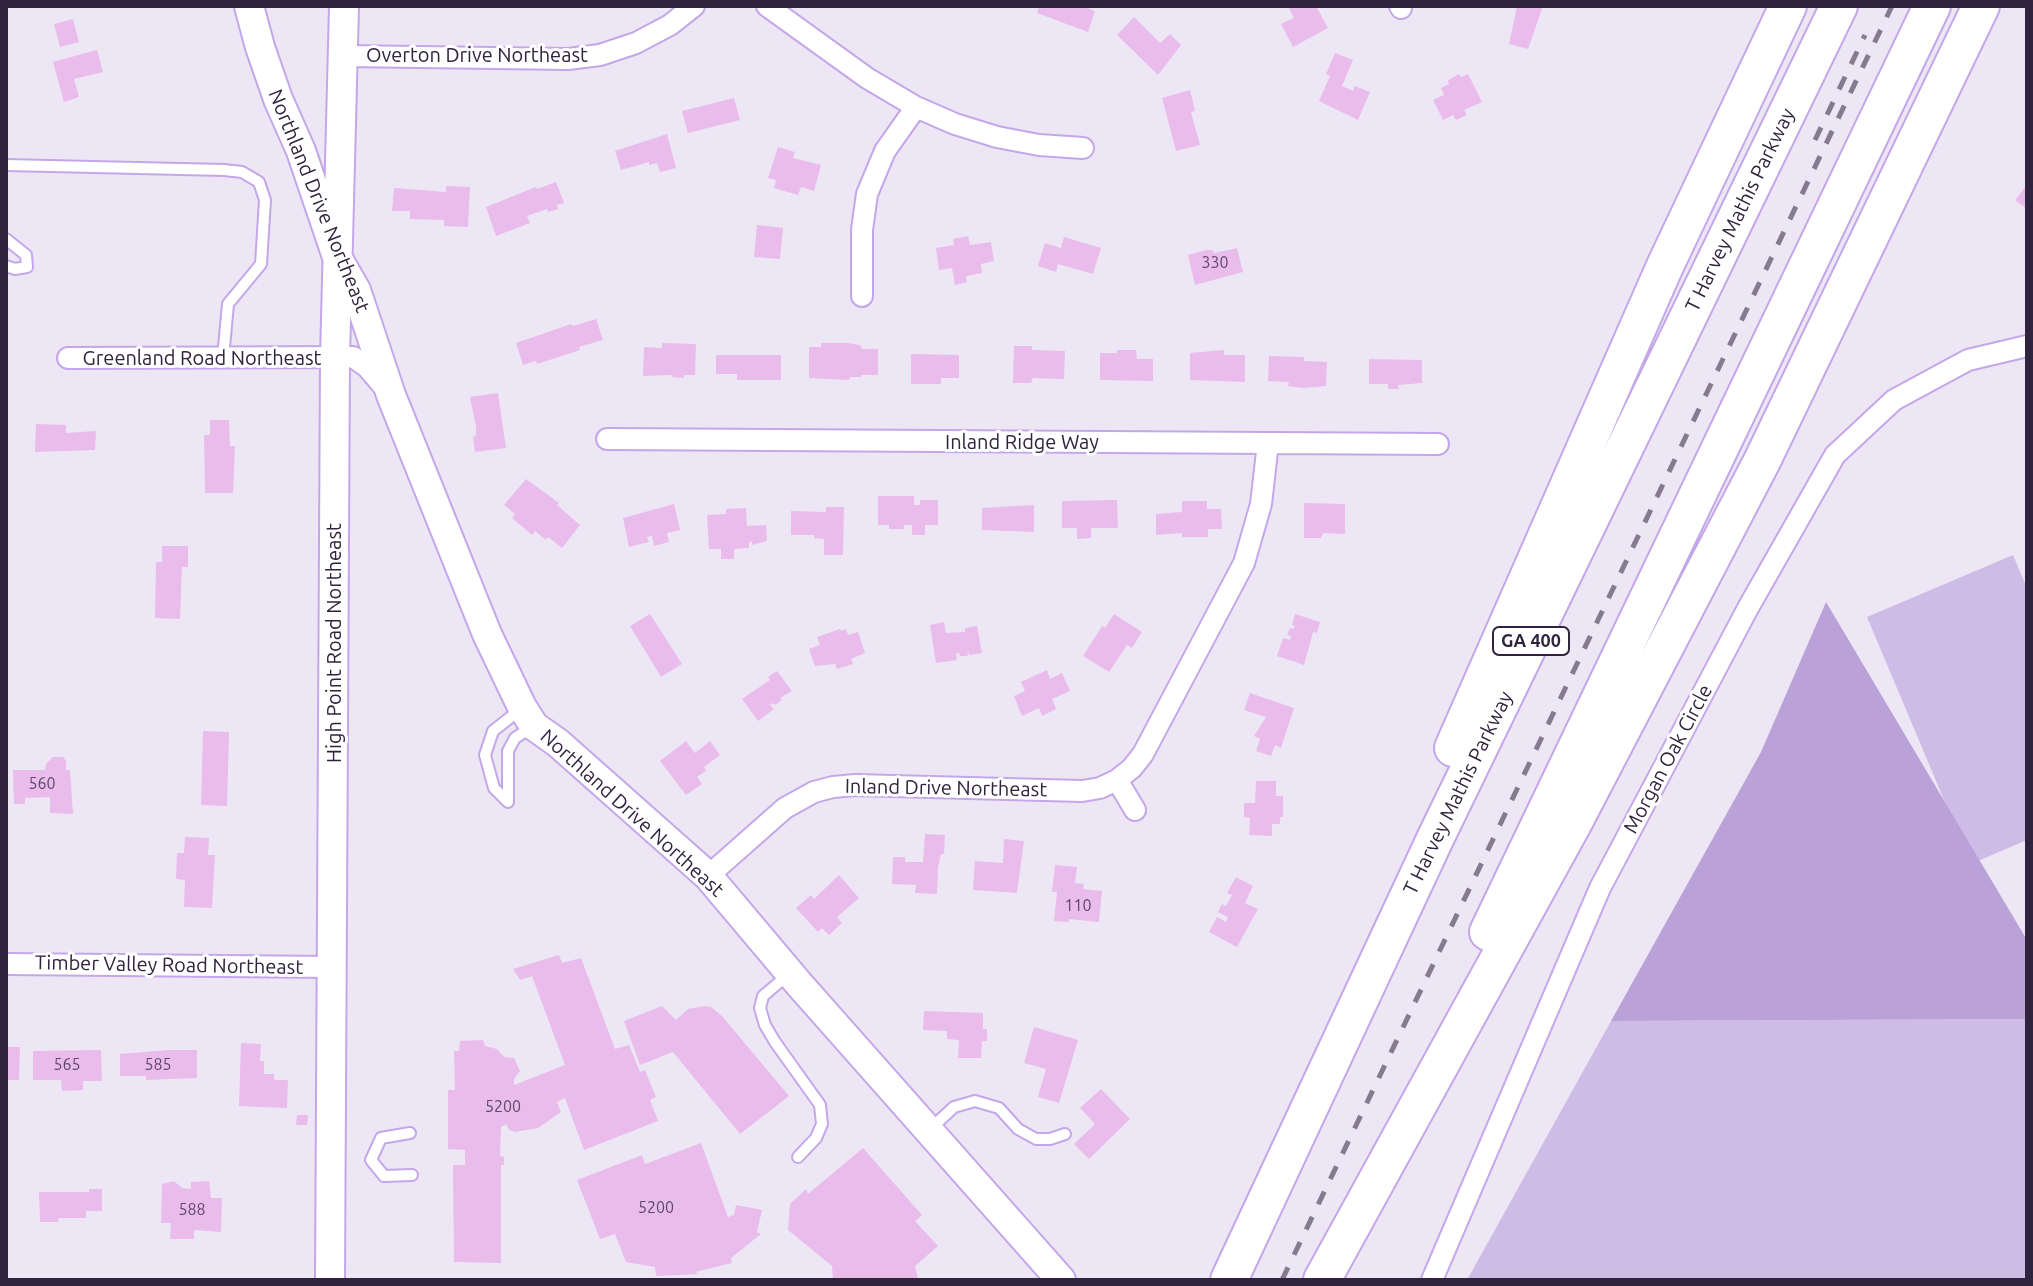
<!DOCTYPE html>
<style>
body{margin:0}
#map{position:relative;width:2033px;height:1286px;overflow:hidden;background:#ede7f5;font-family:Ubuntu,sans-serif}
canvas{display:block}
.frame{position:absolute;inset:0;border:8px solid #2f233d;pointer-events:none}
</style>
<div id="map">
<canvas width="2033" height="1286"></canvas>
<div class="frame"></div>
</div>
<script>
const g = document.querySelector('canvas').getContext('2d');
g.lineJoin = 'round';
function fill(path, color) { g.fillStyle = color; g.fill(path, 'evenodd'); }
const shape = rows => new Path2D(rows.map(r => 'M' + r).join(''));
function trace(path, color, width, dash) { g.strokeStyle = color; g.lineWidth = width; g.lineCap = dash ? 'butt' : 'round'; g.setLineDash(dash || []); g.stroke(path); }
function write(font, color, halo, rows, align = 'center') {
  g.font = font + ' Ubuntu,sans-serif'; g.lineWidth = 6; g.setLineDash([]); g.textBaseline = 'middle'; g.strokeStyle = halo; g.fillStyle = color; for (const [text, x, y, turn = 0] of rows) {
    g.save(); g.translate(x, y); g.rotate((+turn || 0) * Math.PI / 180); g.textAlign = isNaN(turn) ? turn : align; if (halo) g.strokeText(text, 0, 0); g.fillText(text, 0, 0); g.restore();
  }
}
const green = shape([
 [2013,555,2027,588,2027,840,1971,864,1867,617],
 [2027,1019,2027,1280,1467,1280,1611,1021]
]);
const forest = shape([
 [1826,602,2027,940,2027,1019,1611,1021,1761,752]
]);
const building = shape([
 [1039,6,1083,6,1095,11,1088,32,1037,13],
 [1288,6,1316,6,1328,28,1293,47,1281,24,1294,18],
 [1517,6,1543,6,1528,49,1509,44],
 [1134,17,1160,43,1170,34,1181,45,1158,75,1117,35],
 [73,19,79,42,60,47,54,24],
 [97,50,103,72,74,79,79,97,64,102,53,62],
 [1335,53,1353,60,1342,86,1353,91,1355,86,1370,92,1358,120,1319,101,1330,76,1326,74],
 [1459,74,1461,77,1468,74,1482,102,1464,110,1467,115,1456,120,1453,115,1443,120,1433,100,1444,95,1441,88,1449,84,1448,80],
 [1190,90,1195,111,1191,112,1200,145,1176,151,1162,98],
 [734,98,740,120,688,133,682,111],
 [667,134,676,168,660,172,657,163,649,165,649,162,621,170,615,151],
 [778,147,795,152,793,158,821,165,814,191,801,187,798,195,774,188,776,180,768,178],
 [556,182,564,203,557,205,558,209,548,212,547,209,527,216,530,223,496,236,486,207,536,187,537,189],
 [2027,185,2027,209,2015,200],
 [446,186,470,187,468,227,444,226,444,220,410,219,410,211,392,211,394,188,446,192],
 [757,225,783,228,780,259,754,257],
 [968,236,970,245,991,242,994,261,981,264,982,273,966,276,967,282,955,285,952,268,939,270,936,248,954,245,953,239],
 [1064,237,1101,248,1093,274,1058,264,1056,272,1038,266,1045,243,1061,248],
 [1237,248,1243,272,1195,285,1188,255,1206,250,1213,250,1214,253],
 [596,319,603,340,579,347,580,350,537,364,536,361,523,365,516,343,571,324,573,326],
 [662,343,696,344,695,375,684,375,684,378,672,377,672,375,643,376,644,347,662,348],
 [821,343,848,343,860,345,862,349,878,349,878,375,861,375,861,377,850,377,849,380,809,378,809,347,821,347],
 [1014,346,1032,346,1032,350,1065,351,1064,379,1033,378,1031,383,1013,383],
 [1117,350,1136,350,1137,359,1153,359,1153,381,1100,380,1100,353,1117,353],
 [1224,350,1224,355,1245,355,1245,382,1190,380,1190,353],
 [911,354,959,355,959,378,941,378,941,384,911,384],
 [716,355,781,355,781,380,737,380,737,374,716,374],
 [1269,356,1304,357,1304,361,1327,362,1326,386,1302,388,1288,386,1289,382,1268,381],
 [1369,359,1422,360,1422,383,1398,385,1399,389,1388,389,1388,384,1369,384],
 [498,393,506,448,475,452,473,437,476,436,476,427,470,397],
 [210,420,229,420,230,446,235,446,233,493,205,493,204,435,210,435],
 [36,424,66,425,66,433,96,431,95,450,35,452],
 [526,479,559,503,557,505,580,525,562,548,548,537,546,540,535,531,532,535,512,518,515,514,504,505],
 [878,496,914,496,914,505,920,505,920,500,938,500,938,525,925,525,925,535,912,535,912,525,904,525,904,529,889,529,889,525,878,525],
 [1117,500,1118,528,1091,528,1091,538,1077,539,1077,528,1062,528,1062,501],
 [1182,501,1207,501,1207,509,1221,509,1222,529,1208,529,1208,537,1182,537,1182,533,1156,535,1156,514,1182,512],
 [1304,503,1345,504,1345,534,1323,533,1321,538,1304,538],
 [674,504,680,530,667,533,669,542,654,546,652,536,647,537,649,542,629,547,623,518],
 [1034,505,1034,532,982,530,982,508],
 [826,507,844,507,843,555,824,555,824,539,814,538,814,535,791,535,791,511,826,512],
 [746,508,747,526,766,525,767,541,752,545,752,541,749,543,749,548,734,549,734,559,721,559,721,549,709,549,707,515,726,514,726,509],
 [162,546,188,546,188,567,182,567,180,619,155,618,156,562,162,562],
 [650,614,682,664,661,677,630,626],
 [1114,614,1142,632,1132,648,1127,645,1109,672,1083,656,1102,626,1105,628],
 [1295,614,1320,622,1317,633,1313,632,1304,665,1277,656,1283,638,1290,640,1291,636,1287,635,1290,628,1293,629,1295,626,1292,625],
 [944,622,946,633,965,632,965,628,977,626,982,653,969,655,969,652,967,656,960,656,959,653,956,653,957,660,936,663,930,625],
 [840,629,841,631,846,629,848,635,858,632,865,653,851,659,853,664,837,669,835,664,815,666,809,649,820,645,817,637],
 [1047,670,1050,679,1062,673,1070,691,1052,699,1056,709,1042,716,1039,708,1022,716,1014,696,1025,691,1021,682],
 [777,671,792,691,780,698,782,700,775,705,773,703,770,705,774,709,758,721,742,699,770,680,768,677],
 [1250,693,1294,708,1281,748,1275,745,1271,756,1256,751,1260,739,1254,736,1266,717,1244,710],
 [203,731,229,732,227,806,201,805],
 [686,741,695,753,710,741,720,755,704,767,706,771,697,777,702,784,686,795,660,761],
 [53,757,63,757,66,761,66,770,70,770,73,814,50,813,50,797,25,798,25,804,14,804,13,770,45,770,46,764],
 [1256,781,1276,781,1276,796,1283,796,1283,817,1280,817,1280,824,1272,824,1272,836,1249,835,1250,818,1244,817,1244,803,1255,803],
 [925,834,945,835,944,854,941,854,938,867,937,894,915,893,916,885,892,884,893,857,905,857,905,862,923,862],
 [185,837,209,838,208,855,215,855,212,908,184,907,185,880,176,879,177,853,184,853],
 [1004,839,1024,841,1017,893,973,890,975,861,1003,863],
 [1055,865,1077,867,1075,883,1084,884,1083,889,1102,891,1099,922,1069,919,1069,922,1054,921,1057,892,1052,892],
 [839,875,859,898,837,917,842,923,829,935,822,928,818,932,796,908,811,895,814,899],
 [1236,877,1253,886,1245,903,1258,909,1237,947,1209,932,1217,917,1226,922,1228,917,1218,912,1222,904,1226,906,1232,895,1227,893],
 [559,955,562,963,581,958,615,1049,629,1045,640,1072,645,1070,656,1097,650,1100,658,1121,584,1150,565,1098,557,1102,561,1112,538,1128,515,1132,509,1130,506,1124,501,1127,500,1156,504,1157,504,1165,501,1165,501,1263,454,1262,453,1165,465,1165,465,1150,448,1149,448,1090,455,1090,454,1051,459,1051,460,1041,483,1040,485,1046,497,1049,504,1057,514,1058,520,1071,514,1079,514,1085,565,1065,532,976,520,980,513,969],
 [662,1006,676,1020,688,1009,704,1006,711,1007,722,1016,789,1096,740,1134,673,1052,640,1065,624,1021],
 [924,1011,983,1013,983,1029,987,1029,987,1041,982,1041,981,1058,958,1058,959,1040,947,1039,947,1031,923,1030],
 [1034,1027,1078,1040,1059,1103,1038,1097,1046,1069,1024,1063],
 [241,1043,261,1044,260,1061,264,1061,264,1074,274,1074,274,1080,288,1080,287,1108,239,1106],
 [6,1047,20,1047,19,1080,6,1080],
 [101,1050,102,1081,83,1081,83,1090,62,1091,61,1080,33,1080,33,1051],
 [169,1050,197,1050,197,1078,146,1080,146,1076,120,1076,120,1054],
 [1101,1089,1130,1119,1089,1159,1074,1144,1095,1124,1080,1108],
 [297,1115,308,1115,307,1125,296,1125],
 [701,1143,728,1217,734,1215,736,1205,762,1210,757,1232,761,1234,731,1258,732,1263,695,1272,699,1274,656,1276,655,1267,626,1262,615,1234,600,1239,577,1180,642,1155,645,1164],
 [863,1148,922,1215,915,1221,938,1246,915,1266,918,1278,833,1280,832,1266,788,1230,790,1204,806,1189,808,1194],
 [174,1181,182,1188,191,1189,191,1182,209,1181,211,1198,222,1198,221,1232,194,1230,194,1239,170,1239,171,1223,161,1223,162,1184],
 [89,1189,102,1189,102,1211,86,1211,86,1218,59,1218,58,1222,40,1222,39,1192,89,1192]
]);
const lane = shape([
 [6,165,224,170,242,172,259,182,265,200,261,264,228,304,223,358],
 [6,239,26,255,27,267,15,269,6,266],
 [508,802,494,788,485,755,493,731,521,709],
 [508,802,508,751,515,738,532,727],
 [789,974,763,996,760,1008,765,1025,775,1042,820,1105,822,1124,816,1138,798,1157],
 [929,1130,954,1107,975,1101,999,1108,1018,1129,1036,1139,1050,1139,1065,1134],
 [410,1133,381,1138,371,1160,384,1176,412,1175]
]);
const street = shape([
 [767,6,867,78,916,107,955,124,997,137,1039,145,1083,148],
 [1400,6,1401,8],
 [344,56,568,59,600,55,636,43,670,25,694,6],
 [862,296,862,230,867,194,885,151,916,107],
 [68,358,353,357,367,367,384,387],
 [607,439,1438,444],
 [1117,780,1135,810],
 [708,876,785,808,814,792,833,787,855,785,1082,791,1100,788,1117,780,1132,768,1143,754,1244,563,1261,504,1268,443],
 [6,964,332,967],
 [1432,1280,1600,888,1748,608,1835,455,1894,400,1968,360,2027,346]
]);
const secondary = shape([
 [249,6,260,47,278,99,301,151,337,257,356,290,391,395,487,634,522,707,534,726,558,743,708,876,799,984,1061,1280],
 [330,1280,335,358,344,6]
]);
const highway = shape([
 [1453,748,1665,266,1788,6],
 [1488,932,1932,6],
 [1229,1280,1435,839,1839,6],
 [1322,1280,1575,820,1762,461,1981,6]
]);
const rail = shape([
 [1815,140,1865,35],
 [1282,1280,1892,6]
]);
const numberNames = [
 ["330",1215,263],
 ["560",42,784],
 ["110",1078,906],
 ["565",67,1065],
 ["585",158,1065],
 ["5200",503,1107],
 ["5200",656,1208],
 ["588",192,1210]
];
const shields = [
 [1531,641,76]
];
const shieldNames = [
 ["GA 400",1531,641]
];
const streetNames = [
 ["Overton Drive Northeast",477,55],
 ["Northland Drive Northeast",319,201,68],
 ["T Harvey Mathis Parkway",1740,210,-64],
 ["Greenland Road Northeast",202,358],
 ["Inland Ridge Way",1022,442],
 ["High Point Road Northeast",334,643,-90],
 ["Morgan Oak Circle",1668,759,-62],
 ["Inland Drive Northeast",946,788,1],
 ["T Harvey Mathis Parkway",1458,793,-64],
 ["Northland Drive Northeast",632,813,42],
 ["Timber Valley Road Northeast",169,965,1]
];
fill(green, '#cebce7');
fill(forest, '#baa2d9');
fill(building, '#e9bcec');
trace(lane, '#c4a7e8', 14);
trace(street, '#c4a7e8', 24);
trace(secondary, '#c4a7e8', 32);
trace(highway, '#c4a7e8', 40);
trace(lane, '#fff', 10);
trace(street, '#fff', 20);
trace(secondary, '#fff', 28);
trace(highway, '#fff', 36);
trace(rail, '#857b90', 5, [14, 14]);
write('16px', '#5e4969', null, numberNames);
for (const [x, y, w] of shields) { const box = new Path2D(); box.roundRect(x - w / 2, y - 14, w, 28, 6); g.fillStyle = '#fff'; g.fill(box); trace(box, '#2f233d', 2); }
write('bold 18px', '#2f233d', null, shieldNames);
write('20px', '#2f233d', '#fff', streetNames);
</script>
